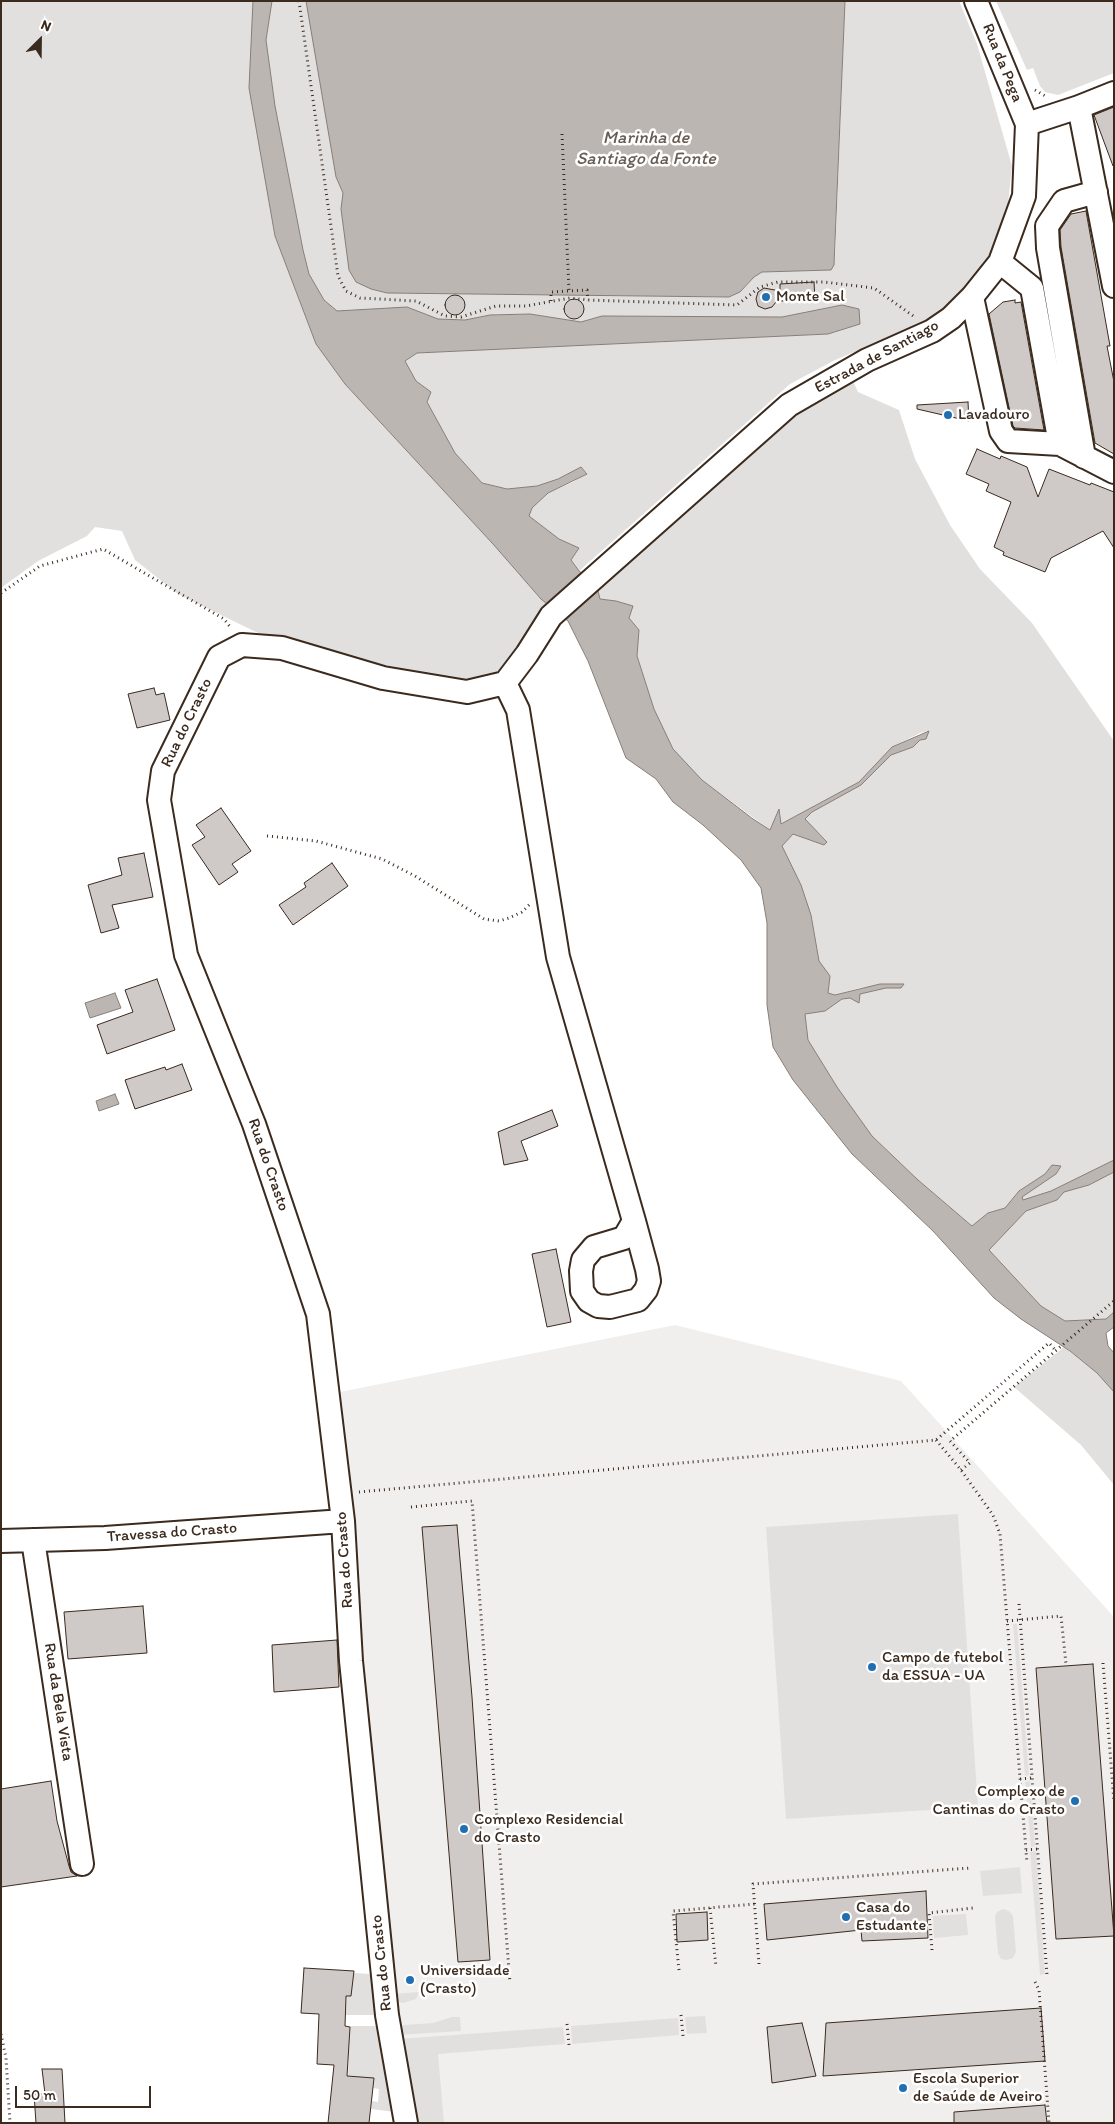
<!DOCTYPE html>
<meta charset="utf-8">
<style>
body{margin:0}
#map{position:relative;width:1115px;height:2124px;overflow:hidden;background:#fff;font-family:Itim,sans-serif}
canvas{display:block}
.frame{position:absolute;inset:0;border:2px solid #3b2a1e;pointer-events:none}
.north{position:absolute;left:15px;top:15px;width:50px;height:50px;-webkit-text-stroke:4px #fff;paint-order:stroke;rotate:23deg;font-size:14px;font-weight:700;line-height:20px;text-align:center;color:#3b2a1e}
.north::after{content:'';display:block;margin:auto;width:18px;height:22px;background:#3b2a1e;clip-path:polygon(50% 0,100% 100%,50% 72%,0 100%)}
.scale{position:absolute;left:15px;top:2086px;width:136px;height:22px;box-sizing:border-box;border:2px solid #3b2a1e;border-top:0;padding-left:6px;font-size:15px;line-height:18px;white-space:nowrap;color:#3b2a1e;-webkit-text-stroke:4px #fff;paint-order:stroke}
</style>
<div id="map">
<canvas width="1115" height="2124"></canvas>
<div class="frame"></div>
<div class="north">N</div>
<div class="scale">50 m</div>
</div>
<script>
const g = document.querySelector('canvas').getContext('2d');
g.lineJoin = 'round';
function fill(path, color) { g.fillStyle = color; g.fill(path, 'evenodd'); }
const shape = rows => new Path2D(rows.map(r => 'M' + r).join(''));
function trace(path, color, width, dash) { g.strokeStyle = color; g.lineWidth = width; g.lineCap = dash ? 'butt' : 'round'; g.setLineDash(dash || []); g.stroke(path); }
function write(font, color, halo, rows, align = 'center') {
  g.font = font + ' Itim,sans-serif'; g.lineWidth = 5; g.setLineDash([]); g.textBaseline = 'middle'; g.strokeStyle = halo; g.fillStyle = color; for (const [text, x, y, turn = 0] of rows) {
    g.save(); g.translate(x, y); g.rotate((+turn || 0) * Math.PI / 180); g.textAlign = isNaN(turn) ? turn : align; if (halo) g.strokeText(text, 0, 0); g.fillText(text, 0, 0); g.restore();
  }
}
const built = shape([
 [675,1325,901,1381,1114,1617,1114,2123,414,2123,398,2035,362,1689,340,1392]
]);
const green = shape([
 [1,1,253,1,264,167,275,236,316,344,345,384,493,544,541,599,550,606,515,656,489,680,455,683,379,670,258,633,178,594,135,560,122,531,95,527,87,536,38,561,1,588],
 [272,1,306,1,336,177,343,193,341,209,371,289,387,293,729,297,740,292,754,277,762,272,831,270,835,258,845,1,959,1,977,44,1012,166,1007,213,990,255,967,290,931,320,835,360,790,384,579,571,571,560,579,548,559,539,529,516,532,508,548,493,573,482,587,473,581,467,558,479,537,486,507,489,482,483,455,453,427,402,431,392,416,381,405,361,417,353,828,334,860,324,842,305,782,317,602,316,581,322,530,314,490,315,465,320,438,319,407,307,337,312,324,300,309,274,303,250,275,106,266,40],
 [996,1,1114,1,1114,73,1058,95,1045,92,1040,86,1033,68,1027,70],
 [850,374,858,392,899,410,915,459,950,525,980,569,1032,623,1114,741,1114,1160,1051,1191,1023,1201,1021,1197,1056,1174,1061,1166,1052,1165,1045,1174,1019,1191,1005,1208,988,1213,973,1226,918,1180,872,1136,837,1087,808,1040,805,1014,825,1011,842,999,850,998,859,1003,860,994,886,988,901,988,903,984,860,988,835,995,828,993,830,976,819,962,811,915,801,885,781,846,793,834,827,841,804,819,812,812,867,778,891,755,913,747,928,731,920,733,892,747,859,782,781,824,779,811,770,830,702,780,673,750,654,709,637,656,639,630,616,601,600,599,596,583,788,410],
 [1114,1172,1114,1312,1106,1319,1065,1321,1041,1306,989,1250,1026,1211,1057,1200,1064,1192,1089,1185],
 [1064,1347,1097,1373,1114,1392,1114,1485,1081,1445,1014,1387],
 [958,1514,978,1807,786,1819,766,1527],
 [1013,1624,1017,1624,1029,1775,1025,1776],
 [1030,1781,1035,1846,1031,1847,1025,1782],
 [1036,1851,1045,1974,1040,1975,1030,1852],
 [1020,1867,1022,1893,983,1896,980,1871],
 [1003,1909,1009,1911,1013,1916,1016,1952,1013,1958,1007,1960,1001,1959,998,1953,995,1917,997,1912],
 [966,1914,968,1935,934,1938,933,1916],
 [354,1973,371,1974,378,2011,374,2015,345,2015,346,1996,351,1996],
 [419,1992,416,1999,403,2003,396,2001,391,1994],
 [705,2016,707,2033,687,2034,685,2017],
 [452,2017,460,2017,461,2031,398,2035,399,2029,404,2025,433,2023],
 [678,2018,679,2035,572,2044,571,2026],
 [350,2026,380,2026,395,2112,371,2109,372,2101,378,2102,379,2089,373,2088,374,2078,348,2076],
 [563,2027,565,2044,438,2054,444,2123,414,2123,399,2039]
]);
const water = shape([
 [253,1,272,1,266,40,275,106,303,250,309,274,324,300,337,311,407,307,438,319,465,320,490,315,530,314,581,322,602,316,782,317,842,305,859,309,860,324,828,334,417,353,405,361,416,381,431,392,427,402,455,453,482,483,507,489,537,486,558,479,581,467,587,474,548,493,532,508,529,516,559,539,579,548,571,560,579,571,596,583,600,599,616,601,633,606,629,618,639,630,637,656,654,709,673,749,702,780,753,819,770,830,779,809,781,824,859,782,892,747,929,731,926,739,920,740,913,747,891,755,861,785,812,812,805,819,827,842,824,845,793,834,782,846,801,885,811,915,819,961,830,976,828,993,835,995,880,984,904,984,901,988,886,988,860,994,859,1003,850,998,842,999,825,1011,805,1014,808,1040,837,1087,872,1136,918,1180,972,1226,988,1213,1005,1208,1019,1191,1045,1174,1052,1165,1061,1166,1056,1174,1022,1197,1023,1200,1051,1191,1114,1160,1114,1172,1089,1185,1064,1192,1057,1200,1026,1211,989,1250,1041,1306,1065,1321,1106,1319,1114,1312,1114,1327,1106,1333,1108,1346,1114,1353,1114,1392,1097,1373,1070,1351,1021,1319,994,1298,933,1231,852,1154,793,1080,773,1047,767,1005,767,923,761,888,741,860,703,825,673,802,656,779,626,758,588,661,568,621,541,599,493,544,345,384,316,344,275,236,249,88,253,1],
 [306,1,845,1,834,265,831,270,762,272,754,277,740,292,729,297,387,293,371,289,356,282,349,270,341,209,343,193,336,177,306,1],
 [115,993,121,1008,90,1018,85,1003,115,993],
 [115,1094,119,1104,99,1111,96,1101,115,1094]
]);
const building = shape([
 [1114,107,1114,166,1113,166,1094,115,1114,107],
 [1086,211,1110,346,1107,346,1114,382,1114,454,1095,443,1061,247,1060,230,1071,214,1086,211],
 [814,282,815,300,781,301,780,297,772,307,765,309,758,306,756,299,758,292,764,288,780,291,780,284,814,282],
 '445 305a10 10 0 1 1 20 0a10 10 0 1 1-20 0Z',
 '564 309a10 10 0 1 1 20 0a10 10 0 1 1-20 0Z',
 [1015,300,1015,303,1021,302,1044,430,1015,428,1013,426,989,314,1003,302,1015,300],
 [968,402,969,421,917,409,917,405,968,402],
 [977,449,1000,459,1001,456,1027,467,1038,497,1049,469,1090,485,1091,483,1114,492,1114,548,1103,531,1051,558,1045,572,1003,555,1004,552,994,547,1011,502,986,491,989,484,966,474,977,449],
 [154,688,156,695,164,693,170,720,137,728,128,694,154,688],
 [221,808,251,851,232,864,238,872,219,885,192,845,205,837,196,825,221,808],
 [144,853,153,897,112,905,119,928,101,933,88,885,122,875,118,858,144,853],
 [332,863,348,886,293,925,279,905,306,887,304,883,332,863],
 [157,979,175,1030,107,1054,97,1025,133,1012,125,990,157,979],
 [182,1064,192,1090,135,1109,125,1080,165,1067,166,1070,182,1064],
 [552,1110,558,1126,521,1141,528,1160,504,1165,498,1132,552,1110],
 [556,1249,571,1322,547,1327,532,1254,556,1249],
 [457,1525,472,1697,490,1960,458,1962,422,1527,457,1525],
 [143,1606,147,1653,68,1659,64,1612,143,1606],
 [337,1640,339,1687,274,1692,272,1645,337,1640],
 [1093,1664,1114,1936,1056,1939,1036,1668,1093,1664],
 [51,1781,57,1821,69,1866,71,1872,77,1876,1,1887,1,1789,51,1781],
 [926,1891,928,1938,862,1941,861,1930,767,1940,764,1904,926,1891],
 [707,1912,708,1940,677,1942,676,1914,707,1912],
 [304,1968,354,1971,351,1996,346,1996,345,2026,350,2027,347,2076,374,2078,369,2123,328,2123,334,2065,317,2064,319,2014,301,2013,304,1968],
 [1041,2008,1045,2061,823,2076,826,2023,1041,2008],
 [802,2023,816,2076,772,2083,767,2027,802,2023],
 [42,2069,62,2069,65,2123,36,2123,34,2094,45,2094,42,2069],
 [1045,2105,1047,2123,954,2123,954,2112,1045,2105]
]);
const path = shape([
 [299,1,338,276,346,291,360,298,416,301,445,316,461,317,496,306,526,306,570,298,588,300,737,305,760,287,778,282,824,282,874,288,916,318],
 [1035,90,1047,97],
 [562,134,569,291],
 [551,301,551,292,587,290,588,300],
 [1,593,40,566,103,549,224,619,231,628],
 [267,836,316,841,382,859,415,876,484,919,499,921,509,918,522,912,530,904],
 [936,1440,961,1470,993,1515,1000,1534,1027,1863],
 [961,1470,970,1463,950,1441,1114,1301],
 [359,1492,936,1440,1049,1343,1056,1351],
 [411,1507,472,1501,510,1983],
 [1019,1604,1047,1975],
 [1007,1621,1061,1616,1066,1664],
 [1103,1663,1114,1802],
 [1020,1779,1032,1778],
 [1026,1850,1038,1849],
 [710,1908,716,1967],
 [932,1950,929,1913,973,1908],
 [759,1964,753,1884,970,1868],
 [679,1970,673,1911,755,1904],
 [1035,1982,1039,1990,1049,2123],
 [681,2015,683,2036],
 [567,2024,569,2045],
 [1,2034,6,2058,10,2123]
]);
const minor = shape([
 [1079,107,1114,286],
 [1027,124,1079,107,1114,93],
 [1000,262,1032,288,1060,444],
 [972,297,1001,431,1008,441,1060,444,1114,472],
 [1084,457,1048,248,1047,226,1064,201,1096,192],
 [505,683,518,710,558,957,634,1221,647,1269,649,1281,646,1290,638,1300,610,1307,598,1306,589,1301,582,1291,581,1271,583,1260,594,1247,624,1238,634,1221],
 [33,1540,82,1864],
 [1,1541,105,1538,343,1521],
 [406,2123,387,2015,351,1661,343,1521,318,1314,254,1124,186,955,159,800,163,771,219,657,242,645,282,648,383,678,467,692,505,683,527,654,551,616,789,405,867,360,932,331,951,318,972,297,1000,262,1024,196,1027,124,976,1]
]);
const markers = [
 [766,297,5,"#1f6fb2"],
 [948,415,5,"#1f6fb2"],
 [872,1667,5,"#1f6fb2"],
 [1075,1801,5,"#1f6fb2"],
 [464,1829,5,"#1f6fb2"],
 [846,1917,5,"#1f6fb2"],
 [410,1980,5,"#1f6fb2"],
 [903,2088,5,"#1f6fb2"]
];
const streetNames = [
 ["Rua da Pega",1002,63,68],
 ["Estrada de Santiago",877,357,-28],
 ["Rua do Crasto",187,723,-64],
 ["Rua do Crasto",268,1165,71],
 ["Travessa do Crasto",172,1533,-4],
 ["Rua do Crasto",345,1560,-94],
 ["Rua da Bela Vista",58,1702,81],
 ["Rua do Crasto",382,1963,-96]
];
const poiNames = [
 ["Monte Sal",776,297],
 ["Lavadouro",958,415],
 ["Campo de futebol",882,1658],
 ["da ESSUA - UA",882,1676],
 ["Complexo de",1065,1792,"right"],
 ["Cantinas do Crasto",1065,1810,"right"],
 ["Complexo Residencial",474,1820],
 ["do Crasto",474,1838],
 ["Casa do",856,1908],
 ["Estudante",856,1926],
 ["Universidade",420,1971],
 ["(Crasto)",420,1989],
 ["Escola Superior",913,2079],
 ["de Saúde de Aveiro",913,2097]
];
const waterNames = [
 ["Marinha de",646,138],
 ["Santiago da Fonte",646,159]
];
fill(built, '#f1efee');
fill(green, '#e2e0de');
fill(water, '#bcb6b3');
trace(water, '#887e77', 1);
fill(building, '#cfcac7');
trace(building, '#3b2a1e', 1);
trace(minor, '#3b2a1e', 26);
trace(path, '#3b2a1e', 3, [1, 4]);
trace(minor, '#fff', 22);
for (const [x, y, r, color] of markers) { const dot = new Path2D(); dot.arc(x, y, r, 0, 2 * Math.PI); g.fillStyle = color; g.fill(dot); trace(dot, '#fff', 2); }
write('16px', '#3b2a1e', '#fff', streetNames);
write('16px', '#3b2a1e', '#fff', poiNames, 'left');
write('italic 18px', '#685b52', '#fff', waterNames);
</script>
